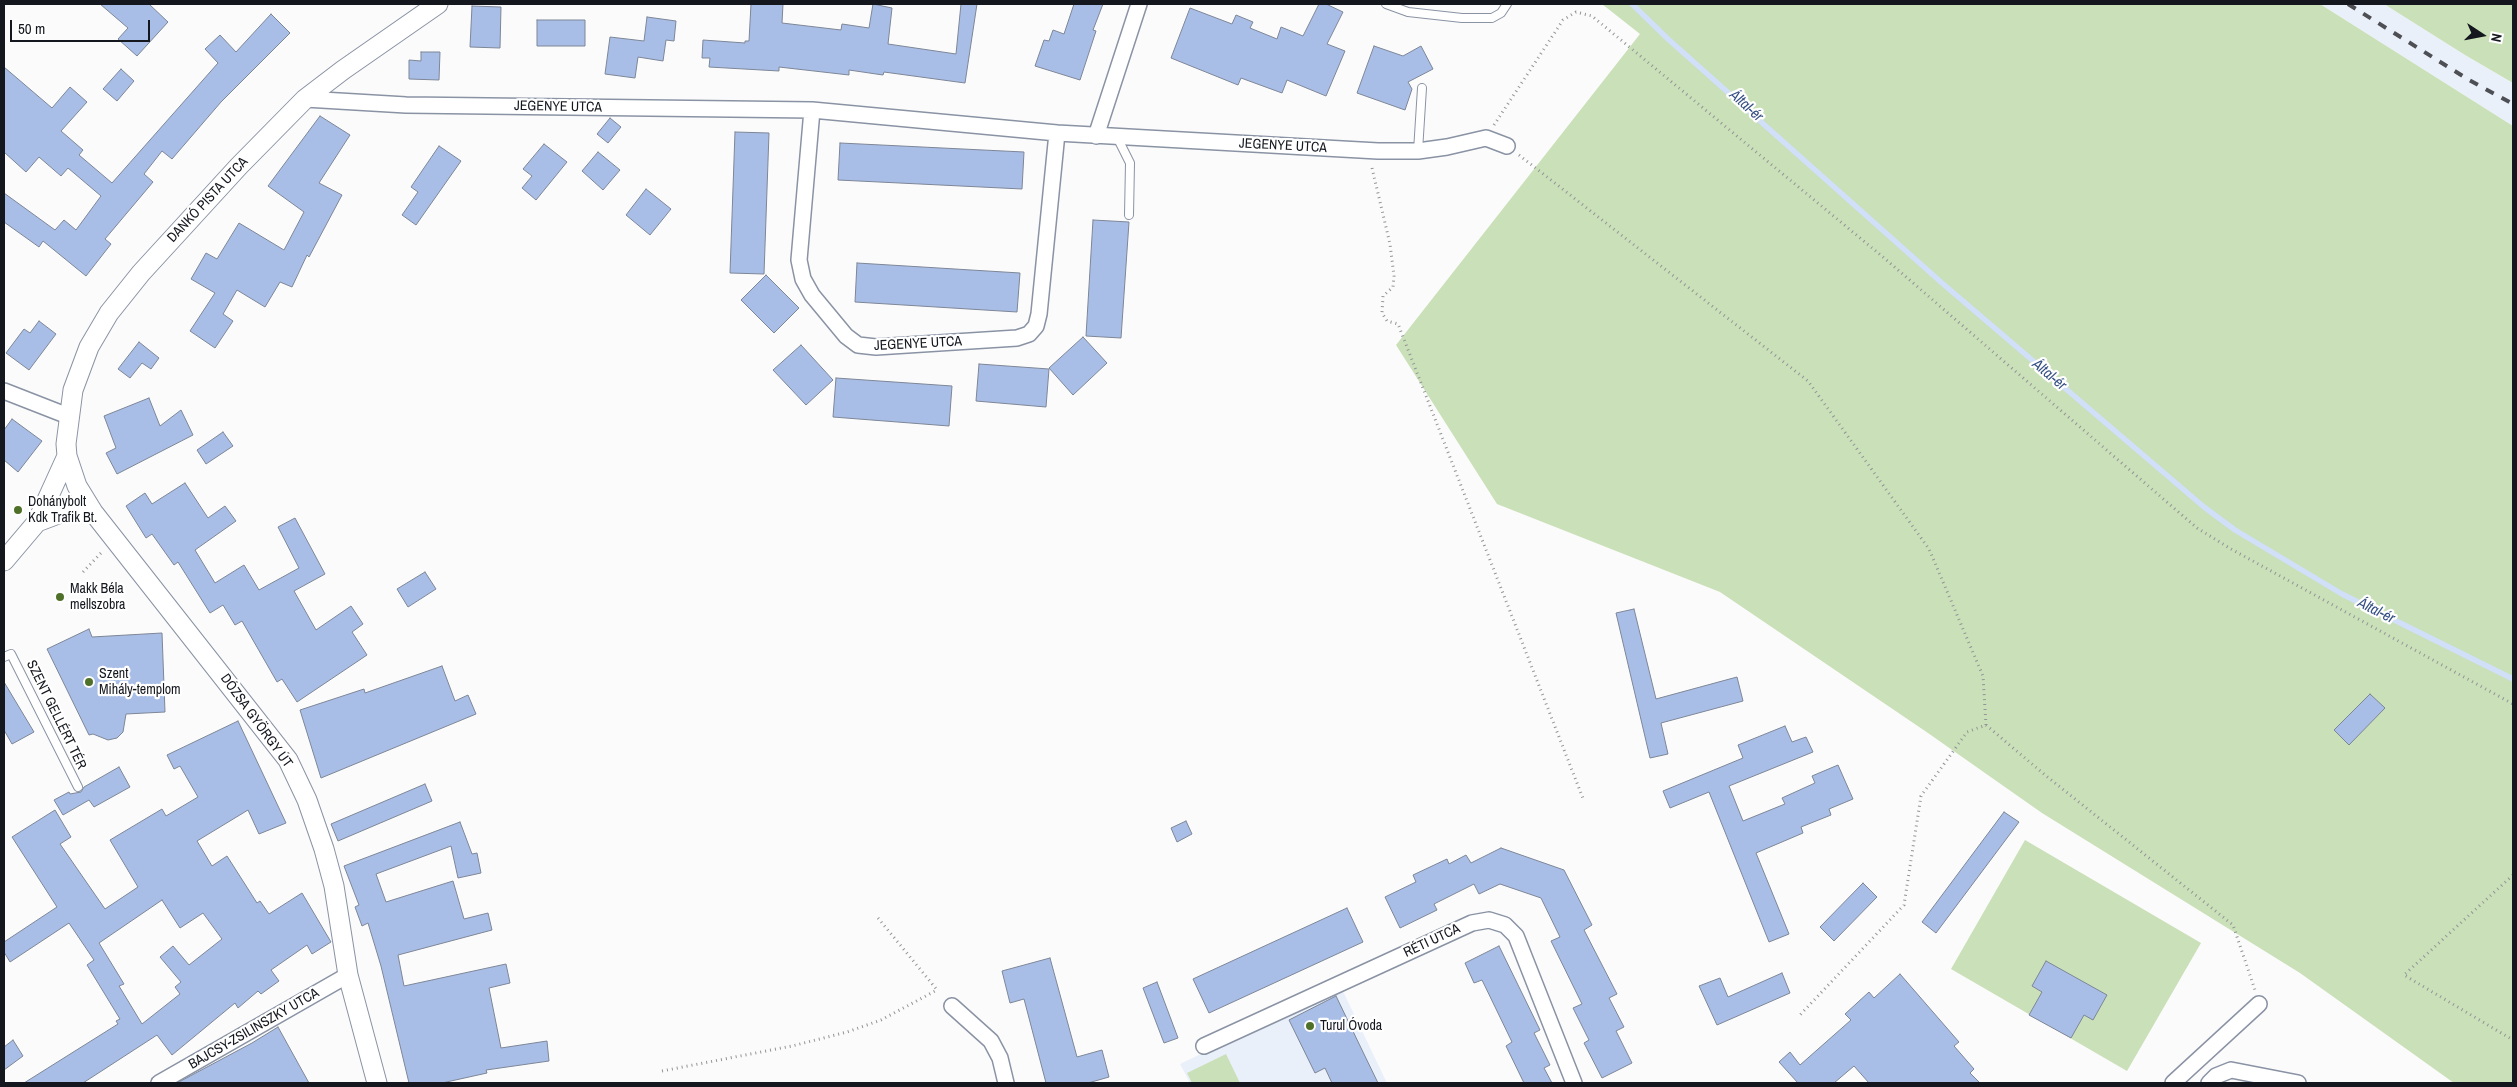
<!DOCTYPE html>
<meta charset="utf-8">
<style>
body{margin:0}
#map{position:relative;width:2517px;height:1087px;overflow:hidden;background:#fbfbfb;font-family:"Archivo Narrow",sans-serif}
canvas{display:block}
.frame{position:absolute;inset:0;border:5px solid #14171e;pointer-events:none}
.north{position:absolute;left:2457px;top:10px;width:50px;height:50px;-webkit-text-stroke:4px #fff;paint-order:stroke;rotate:101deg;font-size:14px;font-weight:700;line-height:20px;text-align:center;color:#14171e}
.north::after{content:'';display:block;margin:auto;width:18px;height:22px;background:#14171e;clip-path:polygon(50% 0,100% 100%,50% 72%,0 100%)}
.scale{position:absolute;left:10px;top:20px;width:140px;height:22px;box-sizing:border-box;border:2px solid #14171e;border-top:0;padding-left:6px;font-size:15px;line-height:18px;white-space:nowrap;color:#14171e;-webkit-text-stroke:4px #fff;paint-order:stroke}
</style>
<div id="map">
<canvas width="2517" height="1087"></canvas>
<div class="frame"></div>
<div class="north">N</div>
<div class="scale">50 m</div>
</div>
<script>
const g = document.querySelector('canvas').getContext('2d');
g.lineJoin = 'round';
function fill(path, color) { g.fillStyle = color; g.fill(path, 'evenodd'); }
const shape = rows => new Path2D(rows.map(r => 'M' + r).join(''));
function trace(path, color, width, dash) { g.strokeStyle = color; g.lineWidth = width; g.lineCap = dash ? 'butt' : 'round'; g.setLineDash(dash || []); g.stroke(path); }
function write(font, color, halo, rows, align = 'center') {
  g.font = font + ' "Archivo Narrow",sans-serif'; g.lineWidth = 4.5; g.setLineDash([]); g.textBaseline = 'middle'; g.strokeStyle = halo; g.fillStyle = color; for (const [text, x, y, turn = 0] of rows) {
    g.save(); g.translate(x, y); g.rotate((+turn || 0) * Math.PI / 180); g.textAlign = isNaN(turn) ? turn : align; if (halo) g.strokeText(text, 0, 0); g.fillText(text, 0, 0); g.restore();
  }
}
const built = shape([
 [2320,4,2384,4,2465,55,2513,83,2513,126],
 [1341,987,1387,1083,1190,1083,1180,1064]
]);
const green = shape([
 [1602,4,2320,4,2513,126,2513,1083,2454,1083,2300,973,2042,813,1928,733,1720,592,1497,504,1396,345,1640,34],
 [2384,4,2513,4,2513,83,2465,55],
 [2025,840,2201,943,2127,1071,1951,969],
 [1226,1054,1240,1083,1192,1083,1187,1073]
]);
const stream = shape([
 [1632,4,1668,39,1942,283,2204,507,2235,530,2342,594,2513,679]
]);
const building = shape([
 [100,4,149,4,168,22,137,56,118,39,128,28,100,4],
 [751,4,783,4,782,23,841,30,842,24,869,28,873,4,892,8,888,44,956,54,961,4,977,4,965,83,884,72,883,75,849,70,849,75,779,67,779,71,709,67,710,58,702,58,703,40,745,43,745,41,749,41,751,4],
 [1074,4,1103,4,1093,30,1096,31,1080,80,1035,66,1044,40,1049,41,1053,30,1064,34,1074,4],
 [1319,4,1326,4,1343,12,1327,44,1345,51,1326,96,1287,80,1282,93,1241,78,1238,85,1171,58,1190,8,1232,24,1236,15,1253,22,1250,28,1277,39,1281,27,1303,36,1319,4],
 [472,6,501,7,500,48,470,47,472,6],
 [271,14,290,33,221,102,172,159,162,151,144,174,153,182,105,239,111,244,86,276,43,241,39,247,4,222,4,193,55,230,64,220,76,230,101,196,68,168,61,176,39,157,26,172,4,152,4,67,52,108,70,87,87,102,61,131,83,150,79,155,112,183,218,63,205,49,220,35,236,52,271,14],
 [647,17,676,21,674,41,666,40,663,61,638,57,635,78,605,74,610,37,644,41,647,17],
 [537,20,585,20,585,46,537,46,537,20],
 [1374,46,1403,56,1421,46,1433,69,1408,82,1412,89,1405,110,1357,93,1374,46],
 [421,52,440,52,439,80,409,79,409,60,421,61,421,52],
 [121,69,134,81,117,101,103,89,121,69],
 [320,116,350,135,319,183,342,195,309,257,307,255,292,287,280,282,265,307,237,290,223,314,233,321,215,348,190,331,215,293,191,279,206,253,217,259,239,223,284,250,304,212,268,186,320,116],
 [610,118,621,127,608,143,597,134,610,118],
 [735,132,769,133,764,274,730,273,735,132],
 [840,143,1024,152,1022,189,838,180,840,143],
 [544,144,567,162,536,200,522,188,532,176,523,169,544,144],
 [439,146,461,161,416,225,402,215,418,192,411,187,439,146],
 [598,152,620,170,603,190,582,171,598,152],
 [646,189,671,209,650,235,626,215,646,189],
 [1093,220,1129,222,1121,338,1086,336,1093,220],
 [857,263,1020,273,1017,312,855,302,857,263],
 [766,275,799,308,774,333,741,300,766,275],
 [39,321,56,334,29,370,6,353,24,329,30,333,39,321],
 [1083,337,1107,363,1073,395,1049,368,1083,337],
 [139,342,159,358,151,369,142,363,130,378,118,369,139,342],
 [801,345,833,380,806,405,773,370,801,345],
 [979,364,1049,369,1046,407,976,401,979,364],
 [836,378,952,386,949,426,833,417,836,378],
 [149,398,160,426,181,410,193,435,117,474,106,453,116,448,104,416,149,398],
 [12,419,42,441,18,472,4,460,4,430,12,419],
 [223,432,233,446,206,464,197,450,223,432],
 [185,483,208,518,225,506,236,521,195,550,215,583,244,565,259,590,299,568,278,527,295,518,325,574,294,591,316,630,351,606,363,624,352,632,367,655,297,702,282,679,277,682,242,621,235,625,223,605,210,613,178,562,174,565,152,534,146,538,126,506,145,493,152,504,185,483],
 [425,572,436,589,408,607,397,589,425,572],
 [1634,609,1656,699,1737,677,1743,701,1661,723,1668,754,1650,758,1616,613,1634,609],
 [89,629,92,637,162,633,165,712,126,714,123,732,117,738,108,740,93,734,89,735,47,649,89,629],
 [442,666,455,701,468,695,476,714,321,778,300,710,364,689,365,693,442,666],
 [4,682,34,732,12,744,4,730,4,682],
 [2370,694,2385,708,2349,745,2334,730,2370,694],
 [238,721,286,823,259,834,248,810,197,841,212,866,227,856,257,903,260,901,269,914,302,893,331,942,312,954,307,945,271,970,279,981,261,994,258,991,238,1008,235,1003,172,1055,157,1035,83,1083,24,1083,118,1024,116,1021,120,1019,87,965,94,960,69,923,10,962,4,952,4,942,57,907,12,837,55,810,71,837,60,844,105,909,138,887,110,840,162,809,166,816,198,797,180,766,174,769,167,755,238,721],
 [162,900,180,928,203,913,222,939,189,965,173,946,160,957,181,982,175,987,180,994,142,1024,119,986,124,984,99,943,162,900],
 [1785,726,1792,742,1806,737,1813,752,1729,786,1743,821,1785,804,1782,798,1815,783,1812,776,1838,765,1853,799,1829,809,1831,815,1801,827,1803,833,1756,853,1789,934,1769,942,1709,792,1670,808,1663,791,1743,758,1738,745,1785,726],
 [119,767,130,787,94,807,89,800,63,815,54,800,69,792,70,794,81,792,84,787,119,767],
 [425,784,432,801,338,841,331,824,425,784],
 [2004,812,2019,822,1936,933,1922,922,2004,812],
 [1186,821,1192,834,1177,842,1171,828,1186,821],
 [460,822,472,854,477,853,481,873,458,878,451,846,376,874,386,902,453,881,464,919,488,913,492,930,398,955,404,986,506,964,510,983,489,988,501,1048,547,1041,549,1061,486,1070,487,1073,442,1083,409,1083,381,966,368,923,362,926,355,907,359,905,344,866,460,822],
 [1501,848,1564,870,1592,925,1584,930,1617,994,1609,998,1624,1027,1616,1031,1632,1063,1602,1078,1584,1043,1589,1040,1573,1008,1582,1004,1551,941,1560,937,1541,898,1500,884,1479,894,1474,884,1434,904,1437,910,1400,928,1385,897,1416,882,1413,875,1447,859,1449,864,1466,855,1471,863,1501,848],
 [1863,883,1877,897,1834,941,1820,927,1863,883],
 [1347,908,1363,942,1209,1013,1193,979,1347,908],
 [1499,946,1540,1030,1534,1033,1550,1065,1544,1068,1552,1083,1524,1083,1506,1046,1512,1042,1482,980,1474,983,1465,963,1499,946],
 [1050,958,1077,1057,1102,1050,1109,1077,1088,1083,1046,1083,1024,999,1010,1003,1002,971,1050,958],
 [2046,961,2107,995,2093,1020,2084,1015,2071,1038,2029,1015,2042,992,2032,986,2046,961],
 [1782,973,1790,993,1717,1025,1699,986,1720,978,1728,997,1782,973],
 [1900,974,1959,1042,1954,1046,1974,1069,1970,1073,1980,1083,1869,1083,1854,1066,1834,1083,1798,1083,1779,1062,1790,1052,1800,1065,1851,1020,1845,1014,1869,992,1874,998,1900,974],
 [1157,982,1178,1038,1164,1043,1143,988,1157,982],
 [1336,996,1362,1050,1378,1083,1332,1083,1325,1068,1315,1073,1289,1020,1336,996],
 [278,1027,309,1083,177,1083,252,1043,278,1027],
 [13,1040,23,1056,4,1070,4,1047,13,1040]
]);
const path = shape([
 [1494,125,1563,20,1576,12,1592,16,1883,257,2197,528,2231,549,2513,704],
 [1519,155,1808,381,1929,549,1983,676,1986,725,1967,732,1921,796,1904,905,1799,1016],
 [1372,168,1390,244,1394,276,1393,287,1383,296,1382,313,1387,321,1398,324,1584,801],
 [83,572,101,553],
 [1986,725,2045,775,2233,925,2255,990],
 [2513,875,2404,975,2513,1040],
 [878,918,938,991],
 [662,1071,792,1046,847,1032,881,1020,937,990]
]);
const service = shape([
 [1386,4,1408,12,1462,18,1492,18,1501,13,1507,4],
 [1117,137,1130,163,1129,215],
 [1418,151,1422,88],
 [4,657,11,654,78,787]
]);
const minor = shape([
 [305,99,406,105,812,110,1057,133,1378,151,1418,151,1447,147,1486,138,1507,146],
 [812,110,799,260,803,279,812,295,846,336,858,345,876,347,1017,338,1029,334,1036,326,1039,314,1057,133],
 [1096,136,1139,4],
 [4,391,68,416],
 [952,1006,991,1041,1000,1058,1006,1083],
 [1204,1046,1472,923,1489,920,1505,925,1516,936,1574,1083],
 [159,1083,348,975],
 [2173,1083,2259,1004],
 [2209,1083,2216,1076,2231,1070,2298,1083]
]);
const tertiary = shape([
 [37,522,66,511,93,512],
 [4,561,37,522,67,456],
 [377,1083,348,975,334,886,324,849,307,800,288,760,93,512,77,486,67,456,66,444,73,390,89,347,109,313,141,273,239,166,305,99,343,70,438,4]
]);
const rail = shape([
 [2348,4,2469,80,2513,104]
]);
const markers = [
 [18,510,5,"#4e7028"],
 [60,597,5,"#4e7028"],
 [89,682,5,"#4e7028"],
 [1310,1026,5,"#4e7028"]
];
const streetNames = [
 ["JEGENYE UTCA",558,107,1],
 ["JEGENYE UTCA",1283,146,3],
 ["DANKÓ PISTA UTCA",208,200,-47],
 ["JEGENYE UTCA",918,344,-3],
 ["SZENT GELLÉRT TÉR",56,715,64],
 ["DÓZSA GYÖRGY ÚT",256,721,54],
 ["RÉTI UTCA",1432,941,-25],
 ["BAJCSY-ZSILINSZKY UTCA",254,1029,-30]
];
const poiNames = [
 ["Dohánybolt",28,502],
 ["Kdk Trafik Bt.",28,518],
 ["Makk Béla",70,589],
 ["mellszobra",70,605],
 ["Szent",99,674],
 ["Mihály-templom",99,690],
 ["Turul Óvoda",1320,1026]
];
const waterNames = [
 ["Által-ér",1746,106,42],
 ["Által-ér",2049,375,40],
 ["Által-ér",2376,611,27]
];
fill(built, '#eaf0fa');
fill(green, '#cae0b8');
trace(stream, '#d1dff8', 5.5);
fill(building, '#a9bee7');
trace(building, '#7d8697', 1);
trace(service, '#8a93a4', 10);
trace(minor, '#8a93a4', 18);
trace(tertiary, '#8a93a4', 21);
trace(path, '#929497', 3, [1, 4]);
trace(service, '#fff', 8);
trace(minor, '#fff', 15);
trace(tertiary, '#fff', 19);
trace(rail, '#4d4f54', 4, [9, 9]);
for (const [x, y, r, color] of markers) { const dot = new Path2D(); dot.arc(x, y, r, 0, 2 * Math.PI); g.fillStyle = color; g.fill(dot); trace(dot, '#fff', 2); }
write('14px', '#14171e', '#fff', streetNames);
write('14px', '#14171e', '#fff', poiNames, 'left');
write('italic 15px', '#365084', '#fff', waterNames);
</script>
